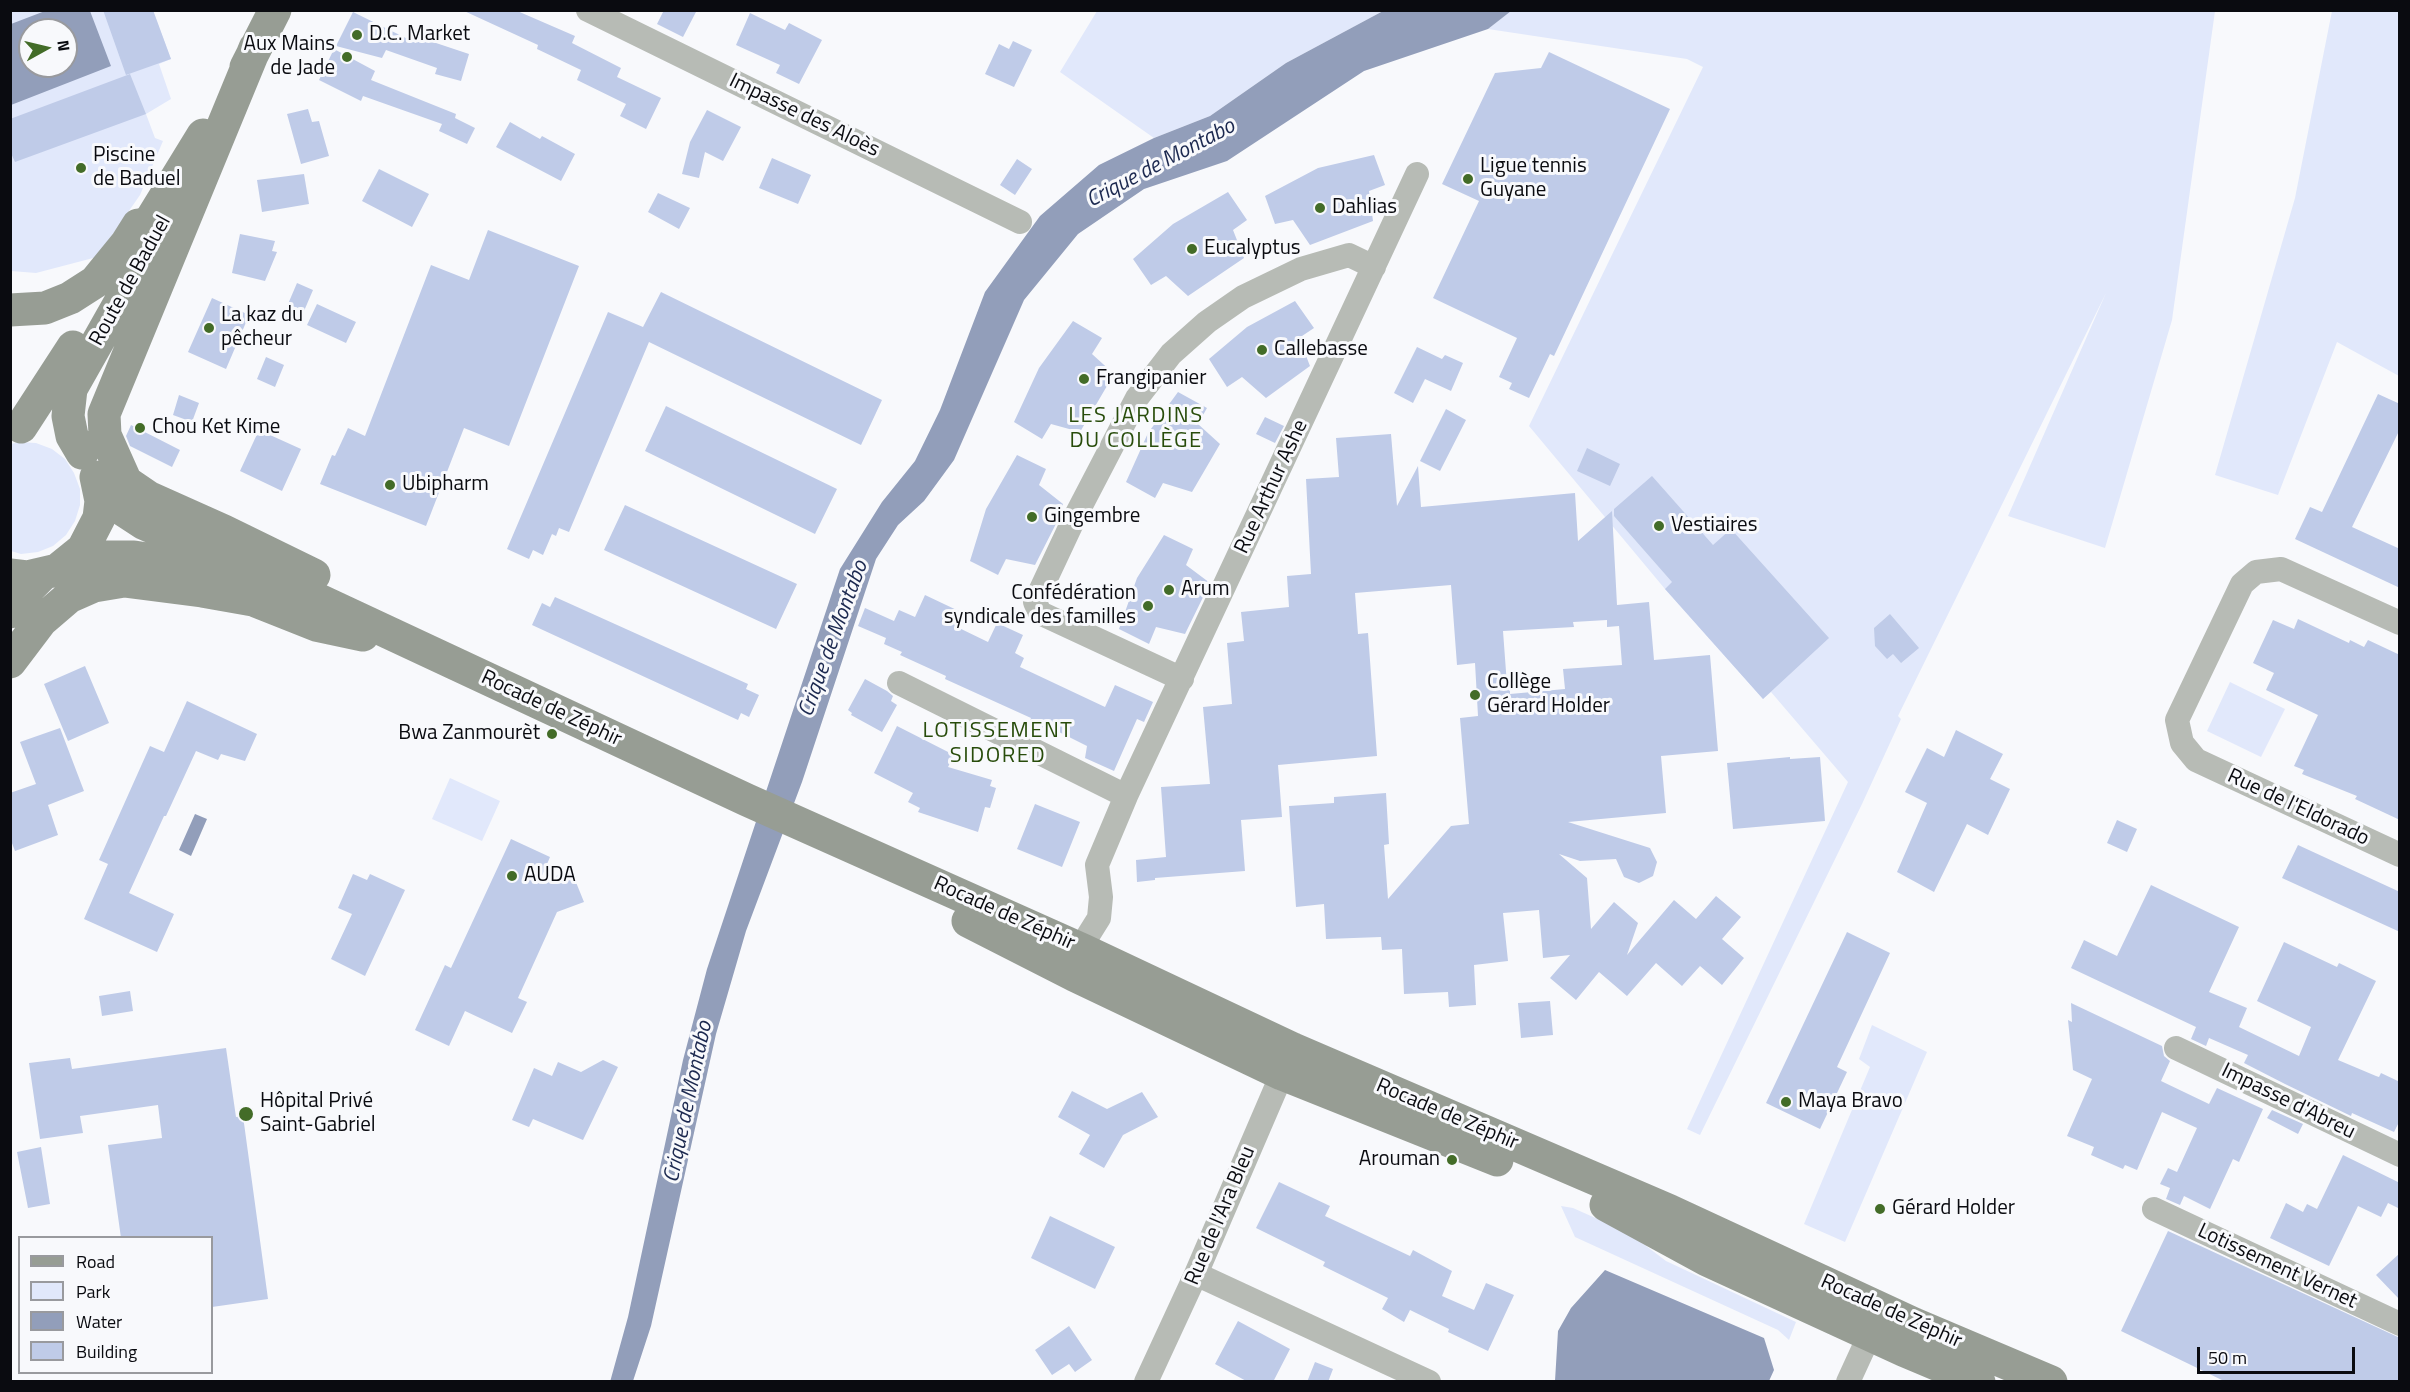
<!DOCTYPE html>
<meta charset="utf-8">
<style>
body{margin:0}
#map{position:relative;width:2410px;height:1392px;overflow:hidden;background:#f8f9fc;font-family:"Titillium Web",sans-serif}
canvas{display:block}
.frame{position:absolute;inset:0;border:12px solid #0a0b10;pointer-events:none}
.legend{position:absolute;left:18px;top:1236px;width:195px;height:138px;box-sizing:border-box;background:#f8f9fc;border:2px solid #999a9e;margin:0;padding:8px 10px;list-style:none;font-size:18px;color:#0a0b10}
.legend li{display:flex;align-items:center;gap:12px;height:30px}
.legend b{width:30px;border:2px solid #999a9e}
.north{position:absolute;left:18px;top:18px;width:60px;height:60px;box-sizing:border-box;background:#f8f9fc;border:2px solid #999a9e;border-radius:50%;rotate:82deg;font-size:16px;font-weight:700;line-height:24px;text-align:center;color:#0a0b10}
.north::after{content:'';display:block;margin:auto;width:21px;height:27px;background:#436c28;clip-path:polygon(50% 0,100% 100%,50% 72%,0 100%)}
.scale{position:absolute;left:2197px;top:1347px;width:158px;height:27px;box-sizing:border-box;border:3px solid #0a0b10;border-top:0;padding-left:8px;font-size:18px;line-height:21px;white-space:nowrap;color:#0a0b10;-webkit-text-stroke:4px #f8f9fc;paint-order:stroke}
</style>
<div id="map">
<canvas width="2410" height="1392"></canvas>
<div class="frame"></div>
<ul class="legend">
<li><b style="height:8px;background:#979d94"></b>Road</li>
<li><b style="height:16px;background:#e1e8fb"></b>Park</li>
<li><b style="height:16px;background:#929eba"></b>Water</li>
<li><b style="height:16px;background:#bfcbe8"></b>Building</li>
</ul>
<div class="north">N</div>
<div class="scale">50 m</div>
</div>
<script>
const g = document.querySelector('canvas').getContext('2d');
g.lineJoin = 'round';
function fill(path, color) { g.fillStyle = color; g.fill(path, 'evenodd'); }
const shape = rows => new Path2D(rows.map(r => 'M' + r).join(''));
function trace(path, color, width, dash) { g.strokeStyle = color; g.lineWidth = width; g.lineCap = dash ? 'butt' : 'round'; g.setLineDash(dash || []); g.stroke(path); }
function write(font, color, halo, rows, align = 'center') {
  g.font = font + ' "Titillium Web",sans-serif'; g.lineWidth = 6; g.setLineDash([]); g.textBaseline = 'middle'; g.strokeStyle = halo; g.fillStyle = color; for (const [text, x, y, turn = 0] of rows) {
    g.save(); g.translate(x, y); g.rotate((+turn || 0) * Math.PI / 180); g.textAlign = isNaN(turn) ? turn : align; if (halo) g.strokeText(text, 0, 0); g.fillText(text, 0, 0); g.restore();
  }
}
const green = shape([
 [1511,10,2215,11,2172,320,2105,548,2008,516,2106,293,1898,716,1901,719,1862,804,1700,1135,1687,1129,1848,782,1771,692,1763,699,1665,589,1529,426,1703,67,1687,59,1488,29],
 [10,11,153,11,171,59,159,64,171,99,146,114,155,138,163,141,140,195,97,257,36,273,11,271],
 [30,30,66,30,66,66,30,66],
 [1097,11,1383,11,1286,63,1210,116,1154,138,1060,72],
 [2332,11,2399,11,2399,376,2337,342,2278,495,2215,475,2295,198],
 [19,442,36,443,52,449,65,459,74,473,80,489,80,505,75,521,66,535,53,546,38,552,21,554,11,551,11,444],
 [2230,682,2285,709,2261,757,2207,731],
 [450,778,500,801,482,841,432,819],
 [1872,1025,1927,1052,1845,1242,1804,1224,1870,1067,1859,1059],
 [1561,1206,1573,1208,1629,1233,1666,1261,1796,1322,1789,1340,1778,1330,1575,1237]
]);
const water = shape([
 [45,11,90,11,111,66,11,105,11,24],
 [30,30,66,30,66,66,30,66],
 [1383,11,1511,11,1488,29,1364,71,1227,161,1144,189,1078,234,1024,300,954,460,924,501,898,525,876,559,802,782,746,931,716,1034,651,1326,633,1381,610,1382,628,1317,683,1060,707,969,840,569,882,502,915,461,940,410,985,292,1040,216,1099,165,1154,138,1210,116,1286,63],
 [195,814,207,819,191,856,179,850],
 [1605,1270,1764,1338,1774,1370,1769,1381,1555,1381,1558,1331,1571,1308]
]);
const building = shape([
 [103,10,153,10,171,59,126,75],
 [462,10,515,10,575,36,572,43,621,68,617,77,661,98,646,129,620,116,626,104,577,80,581,70,537,49,538,45],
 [664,10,697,10,683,37,657,24],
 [353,12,416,43,418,37,469,54,461,81,435,74,437,68,386,50,382,58,336,46],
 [750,13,785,30,789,23,822,40,799,84,776,73,780,65,736,45],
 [1013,41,1032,50,1014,87,985,74,999,44,1009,49],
 [334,49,375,71,371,80,456,114,455,118,475,128,467,144,439,131,442,124,363,96,361,101,319,80],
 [1549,52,1670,109,1554,356,1550,354,1529,398,1509,389,1512,383,1499,377,1517,338,1433,298,1479,201,1442,184,1495,73,1541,68],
 [130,74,146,114,15,162,10,151,10,119],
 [308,109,312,122,319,121,329,156,301,164,287,114],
 [707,110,741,127,723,161,705,152,699,178,682,174,690,142],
 [510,122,540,139,542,136,575,154,561,181,496,147],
 [1374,155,1385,185,1369,191,1373,221,1310,245,1293,220,1275,224,1265,196,1318,168],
 [772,158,811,175,798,204,759,188],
 [1017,159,1032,169,1015,195,1000,185],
 [379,169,429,194,412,227,362,201],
 [304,174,309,204,262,212,257,180],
 [1228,192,1247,220,1233,230,1244,258,1188,296,1166,276,1151,285,1133,259,1173,224],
 [658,193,690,208,679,229,648,212],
 [488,230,579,266,509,446,464,428,426,526,320,484,332,455,335,456,348,428,365,436,431,265,469,280],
 [240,234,275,241,272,251,277,252,265,281,232,273],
 [297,283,313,290,304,311,288,304],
 [661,292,882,400,861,445,649,342,569,532,559,528,556,536,552,534,543,555,533,550,529,559,507,549,608,312,643,327],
 [212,298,247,314,247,320,226,369,188,352],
 [1295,301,1314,328,1299,338,1310,366,1266,398,1242,377,1227,387,1209,359,1247,327],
 [317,304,356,322,346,343,307,325],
 [1073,321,1102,338,1092,354,1114,374,1080,432,1051,424,1042,439,1014,422,1039,368],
 [1417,347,1442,359,1445,355,1463,363,1451,391,1425,379,1413,403,1394,393],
 [266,357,284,365,275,387,257,379],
 [1178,392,1207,408,1198,424,1220,444,1192,492,1163,483,1155,498,1126,482,1148,433],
 [2378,394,2400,404,2400,429,2352,527,2400,549,2400,588,2295,539,2310,507,2322,512],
 [179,395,199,403,192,422,173,415],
 [666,406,837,489,815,534,645,451],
 [1446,409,1466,420,1440,471,1420,461],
 [1265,417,1284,426,1275,443,1256,434],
 [131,425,180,450,172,467,130,446,126,436],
 [259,430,301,449,282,491,240,471],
 [1391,434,1397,506,1418,466,1421,507,1575,493,1578,541,1612,511,1617,605,1649,602,1654,660,1710,655,1718,751,1661,756,1666,813,1568,822,1650,848,1657,862,1653,876,1639,883,1624,877,1616,859,1580,861,1559,854,1587,878,1591,929,1614,902,1638,923,1627,955,1674,900,1696,919,1716,896,1741,917,1722,939,1744,958,1722,985,1700,966,1682,986,1656,963,1627,996,1599,972,1576,1000,1550,978,1570,955,1543,958,1539,910,1503,913,1508,961,1474,965,1476,1005,1449,1007,1448,992,1404,994,1402,949,1382,950,1381,937,1326,939,1324,904,1296,907,1289,806,1334,803,1334,797,1386,793,1389,844,1384,845,1388,899,1451,826,1469,824,1460,718,1478,716,1475,663,1457,665,1451,585,1355,593,1358,634,1368,633,1377,756,1278,765,1282,817,1241,820,1245,871,1155,878,1155,880,1137,882,1136,860,1166,857,1161,787,1210,784,1203,707,1232,704,1227,643,1244,641,1241,612,1289,607,1287,576,1311,574,1306,479,1339,477,1336,438],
 [1607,620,1607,627,1619,626,1622,665,1563,669,1565,689,1510,694,1510,685,1507,685,1503,631,1574,627,1573,622],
 [1587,448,1620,464,1610,486,1577,471],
 [1017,455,1046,469,1039,485,1063,504,1062,512,1035,565,1006,559,998,575,970,561,986,509],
 [1652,476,1713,545,1731,529,1829,638,1763,699,1665,589,1672,582,1614,516,1614,509],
 [625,505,797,584,776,629,604,550],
 [1164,535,1193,549,1186,565,1210,583,1185,634,1156,627,1149,644,1119,629,1137,578],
 [925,595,963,613,957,627,988,642,997,623,1023,635,1015,653,1024,658,1020,667,1105,707,1115,685,1153,702,1144,722,1137,719,1114,771,1085,758,1087,746,1051,728,1049,732,1029,723,1031,718,945,679,946,676,900,655,902,652,884,644,886,638,858,626,865,608,894,621,899,610,915,617],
 [555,597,748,684,746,689,759,695,749,717,741,713,738,720,532,625,542,603,550,607],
 [1890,614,1919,648,1901,663,1893,654,1887,659,1875,646,1874,628],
 [2298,619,2349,643,2350,640,2364,647,2368,640,2400,655,2400,820,2355,799,2357,796,2302,774,2304,770,2294,766,2318,715,2266,690,2274,673,2253,663,2273,620,2294,629],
 [85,666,109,723,68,741,44,684],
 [865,679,887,691,893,696,891,701,897,705,882,732,851,715,852,713,848,710],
 [187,701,257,734,245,761,221,754,218,760,196,751,166,816,164,816,129,893,174,914,157,952,84,919,108,864,99,860,150,746,164,752],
 [897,726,954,755,948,767,992,780,990,786,996,788,990,808,985,807,978,832,918,812,920,808,908,802,913,793,874,773],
 [60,728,84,791,48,805,58,835,15,851,10,838,10,793,36,784,20,742],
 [1956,730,2003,754,1990,779,2010,789,1988,835,1967,824,1934,892,1897,872,1927,803,1905,792,1927,748,1944,757],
 [1790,757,1790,759,1820,757,1825,821,1733,829,1727,763],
 [1035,804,1080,822,1062,867,1017,849],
 [2117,820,2137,829,2127,852,2107,843],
 [511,839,550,857,539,883,571,870,584,902,557,912,518,998,527,1002,512,1033,465,1011,449,1046,415,1030,445,965,451,968],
 [2298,845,2400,892,2400,932,2282,878],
 [353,874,367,880,370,874,405,890,365,976,331,959,352,914,338,908],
 [2151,885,2239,927,2209,992,2247,1008,2239,1027,2299,1056,2311,1027,2257,1001,2284,942,2337,967,2339,963,2376,981,2338,1060,2376,1076,2379,1077,2381,1073,2400,1082,2400,1120,2394,1132,2352,1113,2351,1116,2285,1084,2244,1063,2248,1055,2209,1038,2206,1046,2191,1039,2196,1027,2071,968,2084,940,2117,956],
 [1847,932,1890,953,1837,1067,1847,1072,1820,1129,1766,1103],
 [130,991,133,1011,102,1016,99,996],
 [1550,1001,1553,1035,1521,1038,1518,1003],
 [2071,1003,2162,1046,2164,1056,2170,1061,2161,1081,2209,1104,2217,1088,2263,1109,2239,1162,2233,1159,2210,1209,2184,1196,2180,1205,2166,1199,2170,1188,2160,1184,2168,1168,2177,1172,2197,1128,2162,1112,2137,1170,2125,1165,2123,1169,2091,1155,2094,1147,2067,1136,2092,1079,2073,1070,2068,1020,2072,1022],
 [226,1048,236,1117,243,1116,268,1299,212,1307,212,1238,121,1238,108,1145,162,1138,158,1105,80,1116,83,1133,40,1139,29,1063,70,1058,72,1069],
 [603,1060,618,1067,583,1140,533,1119,529,1127,512,1120,534,1068,552,1076,558,1062,581,1072],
 [1072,1091,1107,1109,1142,1092,1158,1117,1123,1135,1104,1168,1079,1154,1090,1135,1058,1117],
 [2272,1110,2303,1124,2298,1134,2267,1118],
 [41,1147,50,1204,28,1208,17,1152],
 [2343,1155,2400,1183,2400,1209,2388,1203,2381,1217,2358,1206,2329,1266,2270,1238,2286,1203,2303,1212,2307,1204,2317,1209],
 [1279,1182,1330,1206,1325,1216,1410,1256,1413,1250,1452,1271,1442,1296,1474,1310,1486,1283,1514,1295,1488,1351,1448,1332,1449,1329,1410,1310,1404,1322,1382,1309,1388,1298,1323,1266,1325,1262,1256,1228],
 [1050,1216,1115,1247,1095,1289,1031,1258],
 [2168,1231,2400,1338,2400,1382,2226,1382,2121,1331],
 [2400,1253,2400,1300,2376,1275],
 [1238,1321,1290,1349,1273,1382,1248,1382,1215,1364],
 [1069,1326,1092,1360,1075,1372,1069,1364,1052,1375,1035,1350],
 [1315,1362,1333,1369,1328,1382,1307,1382]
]);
const minor = shape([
 [588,10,1020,222],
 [2400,623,2281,569,2256,572,2242,584,2177,720,2182,743,2196,760,2400,855],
 [1182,679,1040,613,1035,602,1073,521,1137,398,1171,354,1207,322,1243,297,1301,269,1349,255,1374,267],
 [899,683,1126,796],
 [1077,966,1089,934,1099,918,1101,897,1097,865,1126,796,1417,174],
 [2176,1048,2400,1155],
 [2154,1209,2400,1324],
 [1196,1274,1429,1382],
 [1146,1382,1196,1274,1288,1060],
 [1848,1382,1876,1321]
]);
const secondary = shape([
 [255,48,104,414,105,435,126,482,148,497,224,531,314,575],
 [246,67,275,10],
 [133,249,203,135],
 [10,310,45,308,70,298,95,282,126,244,138,225],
 [21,427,73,347],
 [82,453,72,436,68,416,71,389,158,235],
 [98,483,117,506,143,523,291,587,747,800,1083,950,1293,1049,1670,1211,1914,1324,2051,1382],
 [71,562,99,557,134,557,225,572],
 [10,575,27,577,57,570,83,549,99,518,101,501,96,477],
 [10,612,18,599,42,575],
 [10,662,41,621,69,597,94,586,124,581,202,591,253,600,316,625,363,635],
 [968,921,1074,975,1282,1074,1497,1160],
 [1606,1205,1707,1260,1903,1350,1979,1382]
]);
const markers = [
 [357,35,6,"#436c28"],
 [347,57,6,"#436c28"],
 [81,168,6,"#436c28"],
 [1468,179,6,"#436c28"],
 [1320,208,6,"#436c28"],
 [1192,249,6,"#436c28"],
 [209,328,6,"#436c28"],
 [1262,350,6,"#436c28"],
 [1084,379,6,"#436c28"],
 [140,428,6,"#436c28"],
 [390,485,6,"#436c28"],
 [1032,517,6,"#436c28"],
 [1659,526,6,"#436c28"],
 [1169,590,6,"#436c28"],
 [1148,606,6,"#436c28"],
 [1475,695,6,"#436c28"],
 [552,734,6,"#436c28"],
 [512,876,6,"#436c28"],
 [1786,1102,6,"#436c28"],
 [246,1114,8,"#436c28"],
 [1452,1160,6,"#436c28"],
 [1880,1209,6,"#436c28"]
];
const poiNames = [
 ["D.C. Market",369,35],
 ["Aux Mains",335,45,"right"],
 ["de Jade",335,69,"right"],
 ["Piscine",93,156],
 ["de Baduel",93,180],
 ["Ligue tennis",1480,167],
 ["Guyane",1480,191],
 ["Dahlias",1332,208],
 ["Eucalyptus",1204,249],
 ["La kaz du",221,316],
 ["pêcheur",221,340],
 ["Callebasse",1274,350],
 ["Frangipanier",1096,379],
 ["Chou Ket Kime",152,428],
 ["Ubipharm",402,485],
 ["Gingembre",1044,517],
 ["Vestiaires",1671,526],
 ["Arum",1181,590],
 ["Confédération",1136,594,"right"],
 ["syndicale des familles",1136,618,"right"],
 ["Collège",1487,683],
 ["Gérard Holder",1487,707],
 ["Bwa Zanmourèt",540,734,"right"],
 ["AUDA",524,876],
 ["Hôpital Privé",260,1102],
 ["Saint-Gabriel",260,1126],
 ["Maya Bravo",1798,1102],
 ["Arouman",1440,1160,"right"],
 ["Gérard Holder",1892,1209]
];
const streetNames = [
 ["Impasse des Aloès",804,116,26],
 ["Route de Baduel",131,281,-61],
 ["Rue Arthur Ashe",1272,487,-65],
 ["Rocade de Zéphir",551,709,25],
 ["Rue de l'Eldorado",2298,808,25],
 ["Rocade de Zéphir",1004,914,24],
 ["Impasse d'Abreu",2288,1102,26],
 ["Rocade de Zéphir",1447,1115,23],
 ["Rue de l'Ara Bleu",1221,1216,-67],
 ["Lotissement Vernet",2277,1267,25],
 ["Rocade de Zéphir",1891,1312,24]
];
const waterNames = [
 ["Crique de Montabo",1161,164,-28],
 ["Crique de Montabo",834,639,-70],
 ["Crique de Montabo",689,1102,-78]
];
const neighbourhoodNames = [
 ["LES JARDINS",1136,417],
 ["DU COLLÈGE",1136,442],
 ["LOTISSEMENT",998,732],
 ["SIDORED",998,757]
];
fill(green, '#e1e8fb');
fill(water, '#929eba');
fill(building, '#bfcbe8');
trace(minor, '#b7bbb5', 24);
trace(secondary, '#979d94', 33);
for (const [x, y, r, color] of markers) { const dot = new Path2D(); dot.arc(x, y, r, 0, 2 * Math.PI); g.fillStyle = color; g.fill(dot); trace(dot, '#f8f9fc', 2); }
write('21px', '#0a0b10', '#f8f9fc', poiNames, 'left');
write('21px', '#0a0b10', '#f8f9fc', streetNames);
write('italic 22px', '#1b284f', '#f8f9fc', waterNames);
g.letterSpacing = '1.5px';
write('22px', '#284c0b', '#f8f9fc', neighbourhoodNames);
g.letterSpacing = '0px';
</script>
